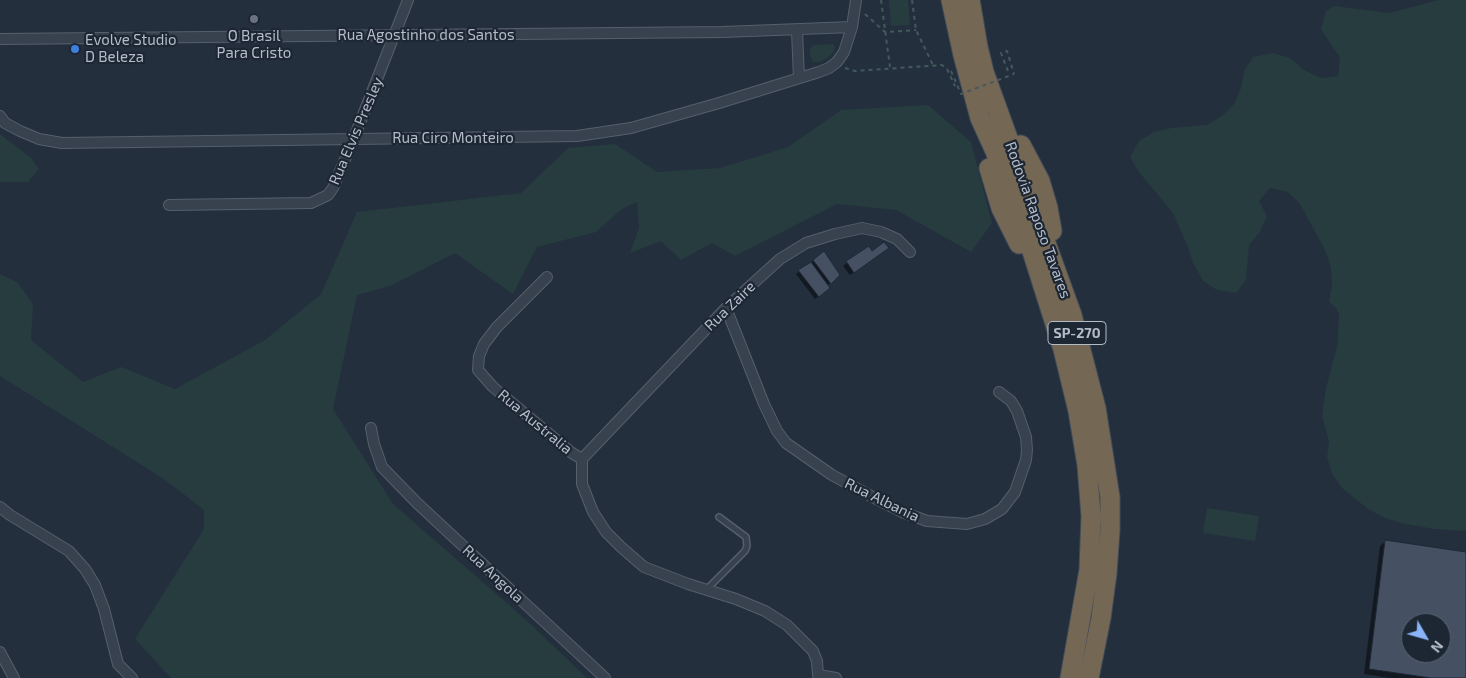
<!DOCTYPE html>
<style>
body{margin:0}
#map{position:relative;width:1466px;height:678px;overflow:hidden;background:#242f3e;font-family:"Exo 2",sans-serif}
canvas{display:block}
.north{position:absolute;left:1401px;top:613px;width:50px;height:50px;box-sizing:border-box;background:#1d2633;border:1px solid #59626f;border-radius:50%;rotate:128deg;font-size:14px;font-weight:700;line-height:20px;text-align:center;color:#b4bcc9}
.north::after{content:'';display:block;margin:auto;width:18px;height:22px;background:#8ab4f8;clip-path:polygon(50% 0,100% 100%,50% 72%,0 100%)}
</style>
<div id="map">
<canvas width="1466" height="678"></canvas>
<div class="north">N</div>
</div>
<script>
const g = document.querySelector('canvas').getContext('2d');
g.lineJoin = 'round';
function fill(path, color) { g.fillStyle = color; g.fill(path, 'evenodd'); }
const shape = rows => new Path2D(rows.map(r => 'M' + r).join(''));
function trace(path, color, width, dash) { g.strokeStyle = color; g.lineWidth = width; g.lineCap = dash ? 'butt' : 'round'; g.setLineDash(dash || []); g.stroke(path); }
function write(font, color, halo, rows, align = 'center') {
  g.font = font + ' "Exo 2",sans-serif'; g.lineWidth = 4.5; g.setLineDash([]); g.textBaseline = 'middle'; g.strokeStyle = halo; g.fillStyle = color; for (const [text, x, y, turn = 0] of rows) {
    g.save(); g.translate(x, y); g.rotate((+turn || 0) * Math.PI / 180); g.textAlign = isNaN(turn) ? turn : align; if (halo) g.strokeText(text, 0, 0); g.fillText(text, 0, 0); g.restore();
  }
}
const green = shape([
 [889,0,908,0,910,25,891,26],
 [1439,0,1466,0,1466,531,1434,529,1400,523,1383,517,1368,509,1342,488,1332,474,1327,457,1329,441,1322,416,1326,388,1337,347,1339,316,1337,309,1329,302,1332,286,1331,268,1326,252,1300,204,1288,192,1270,188,1259,201,1267,216,1260,232,1249,245,1246,280,1236,293,1217,290,1203,281,1193,263,1188,247,1173,213,1139,172,1130,157,1139,141,1154,132,1171,128,1207,125,1222,116,1234,104,1241,88,1244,71,1253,57,1273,53,1290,58,1304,70,1321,78,1338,76,1340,58,1321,29,1326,11,1334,6,1389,13],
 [833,44,835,47,834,52,826,59,819,62,813,62,810,56,810,49,813,45],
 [928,105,971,142,992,223,971,252,896,210,837,204,735,256,712,243,681,260,661,241,630,253,639,228,637,202,622,209,596,232,537,247,513,294,455,253,390,286,357,295,333,409,393,504,524,618,587,678,171,678,135,639,204,529,204,510,164,479,0,376,0,274,17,282,33,304,31,340,83,382,121,367,175,389,265,340,321,294,357,212,521,193,568,148,615,144,657,172,720,168,788,147,841,110],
 [0,134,30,157,39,169,28,182,0,182],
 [1207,508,1259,516,1255,541,1203,533]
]);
const shadow = shape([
 [868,247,872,253,884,251,850,275,843,266],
 [813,261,835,278,827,286,825,291,815,299,796,274],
 [1386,541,1466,553,1466,678,1390,678,1364,674,1380,546],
 [1411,623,1441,623,1441,653,1411,653]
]);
const building = shape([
 [884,242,889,248,854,273,846,261,869,246,872,251,884,242],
 [824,251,840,275,831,284,813,260,824,251],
 [811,262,830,288,819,297,798,270,811,262],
 [1385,540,1466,552,1466,678,1431,678,1369,669,1385,540],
 [1411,623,1441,623,1441,653,1411,653,1411,623]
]);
const path = shape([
 [881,0,890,67],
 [912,0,916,30,933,65],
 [865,14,885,32,916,30],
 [845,68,855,71,942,65,947,69,955,86],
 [1008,71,1001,53,1007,51,1014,74]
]);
const service = shape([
 [707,589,745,551,747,546,746,537,719,517]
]);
const minor = shape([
 [797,31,799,78],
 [0,39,723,32,852,27],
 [0,116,5,123,20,131,39,139,62,143,577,136,631,128,719,103,819,72,829,68,837,62,844,52,852,27,856,0],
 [169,205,311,203,328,195,333,188,354,138,408,0],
 [547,277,497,327,484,344,479,356,478,370,493,387,572,453,582,459,582,484,593,512,606,532,621,547,644,567,688,584,736,599,765,611,787,625,813,651,817,661,818,675],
 [726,308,764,404,777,431,786,443,832,475,880,501,902,512,927,521,967,524,985,519,1002,509,1015,492,1026,460,1027,450,1026,437,1017,411,1011,401,999,392],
 [371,428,374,444,382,467,417,503,605,678],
 [582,459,726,308,780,259,806,243,835,234,862,228,881,232,897,239,910,252],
 [0,507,10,515,69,551,85,569,95,585,104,609,118,664,132,678],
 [0,652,14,678],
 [818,675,836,678]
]);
const motorway = shape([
 [951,0,963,55,980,118,995,151,1024,226,1063,349,1078,411,1087,465,1091,516,1089,570,1070,678],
 [970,0,978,47,984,72,1072,315,1096,408,1110,497,1110,530,1107,573,1101,618,1089,678],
 [1021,145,1040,181,1048,208,1052,231],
 [989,168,1001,208,1019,244]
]);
const pathBridge = shape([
 [951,71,961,94,1014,74]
]);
const markers = [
 [254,19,5,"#6b7280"],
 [75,49,5,"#3f7fe0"]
];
const shields = [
 [1077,333,58]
];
const shieldNames = [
 ["SP-270",1077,333]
];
const streetNames = [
 ["Rua Agostinho dos Santos",426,35],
 ["Rua Elvis Presley",356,131,-67],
 ["Rua Ciro Monteiro",453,138],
 ["Rodovia Raposo Tavares",1038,220,70],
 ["Rua Zaire",730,306,-44],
 ["Rua Australia",535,422,40],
 ["Rua Albania",882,500,26],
 ["Rua Angola",493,574,43]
];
const poiNames = [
 ["O Brasil",254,36],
 ["Para Cristo",254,53],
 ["Evolve Studio",85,40,"left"],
 ["D Beleza",85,57,"left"]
];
fill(green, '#263c3f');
fill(shadow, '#0007');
fill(building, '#455162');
trace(building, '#1f2835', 1);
trace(service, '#565f6c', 8);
trace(minor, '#565f6c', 12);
trace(motorway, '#434c59', 21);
trace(path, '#44595c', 2, [4, 4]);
trace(service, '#38414e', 5);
trace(minor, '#38414e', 10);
trace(motorway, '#746855', 19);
trace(pathBridge, '#44595c', 2, [4, 4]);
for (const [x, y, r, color] of markers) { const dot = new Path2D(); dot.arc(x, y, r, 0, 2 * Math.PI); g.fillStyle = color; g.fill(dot); trace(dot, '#1d2633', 2); }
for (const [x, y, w] of shields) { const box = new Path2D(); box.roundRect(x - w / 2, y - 11.5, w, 23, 4); g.fillStyle = '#1d2633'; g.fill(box); trace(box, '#b4bcc9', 1); }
write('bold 14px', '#b4bcc9', null, shieldNames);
write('15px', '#b4bcc9', '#1d2633', streetNames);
write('15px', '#b4bcc9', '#1d2633', poiNames);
</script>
